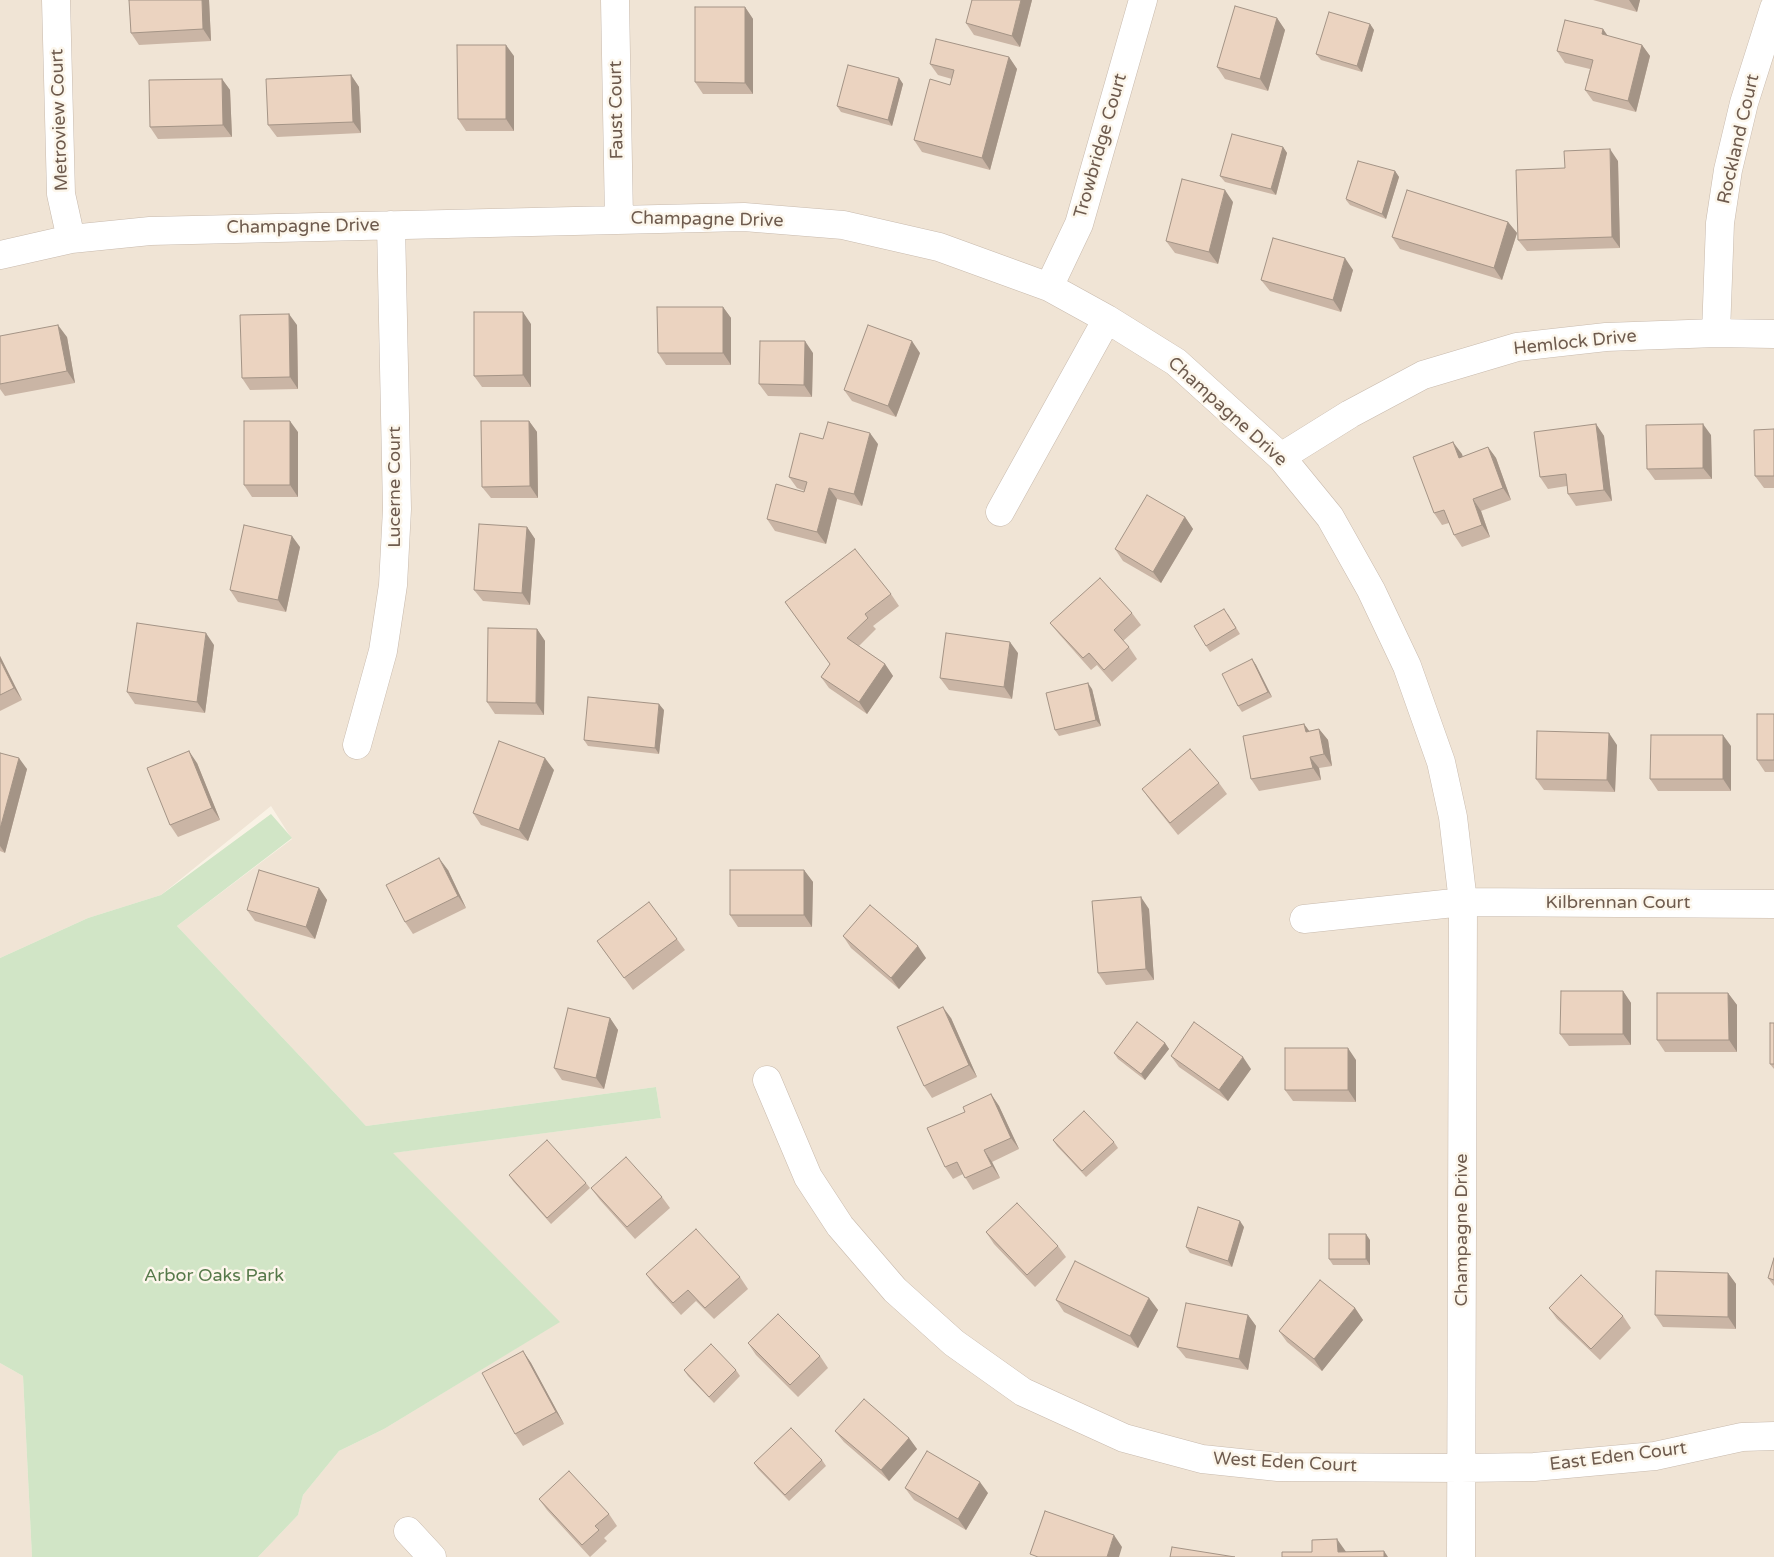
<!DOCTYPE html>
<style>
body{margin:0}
canvas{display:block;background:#f9f2e5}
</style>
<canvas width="1774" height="1557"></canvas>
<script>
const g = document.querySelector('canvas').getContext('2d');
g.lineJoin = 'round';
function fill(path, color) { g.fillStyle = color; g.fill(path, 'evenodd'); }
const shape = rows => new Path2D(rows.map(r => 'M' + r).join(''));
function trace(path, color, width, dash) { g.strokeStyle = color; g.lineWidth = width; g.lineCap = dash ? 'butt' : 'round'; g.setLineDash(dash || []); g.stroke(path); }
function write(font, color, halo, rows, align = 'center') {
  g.font = font + ' "Varela Round",sans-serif'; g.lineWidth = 5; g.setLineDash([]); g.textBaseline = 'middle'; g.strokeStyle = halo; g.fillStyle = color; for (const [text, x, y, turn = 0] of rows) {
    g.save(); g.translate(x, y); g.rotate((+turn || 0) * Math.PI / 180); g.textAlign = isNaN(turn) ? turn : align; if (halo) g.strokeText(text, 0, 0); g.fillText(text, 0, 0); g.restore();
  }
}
const residential = shape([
 [0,0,1774,0,1774,1557,258,1557,298,1515,303,1495,339,1451,384,1429,559,1322,392,1153,661,1118,656,1087,366,1126,177,926,292,839,271,806,161,895,88,918,0,958],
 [0,1363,23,1376,32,1557,0,1557]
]);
const green = shape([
 [271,814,292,838,177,926,366,1126,656,1087,661,1118,393,1153,560,1322,384,1429,339,1451,303,1495,298,1515,258,1557,32,1557,23,1376,0,1363,0,958,88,918,161,895]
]);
const minor = shape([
 [56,0,61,194,71,239],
 [615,0,619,219],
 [0,255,71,239,150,231,744,217,843,225,939,247,1049,287,1107,319,1176,362,1281,457,1330,517,1371,590,1407,666,1441,762,1453,817,1463,902,1461,1557],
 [1049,287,1079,224,1143,0],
 [1716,333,1720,223,1728,170,1744,103,1774,8],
 [1281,457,1350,414,1423,375,1517,347,1606,337,1716,333,1774,334],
 [1000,512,1107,319],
 [357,745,383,651,393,585,397,509,391,225],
 [1304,919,1463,902,1774,904],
 [767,1080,808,1177,840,1226,895,1290,954,1343,1023,1392,1124,1438,1202,1459,1278,1467,1461,1468,1534,1467,1655,1456,1742,1437,1774,1436],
 [408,1531,432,1557]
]);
const wall = shape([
 [129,0,209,0,211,41,139,45,131,33],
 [972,0,1032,0,1020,47,974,35,966,23],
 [1593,0,1640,0,1637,12],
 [745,7,753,19,753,94,703,94,695,82],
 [1277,18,1285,30,1268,91,1225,79,1217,67],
 [1370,24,1374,30,1362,72,1321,60,1316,54],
 [1603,29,1608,36,1642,45,1650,56,1636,112,1593,101,1585,90,1590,69,1565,63,1557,51],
 [514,56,514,131,466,131,458,119],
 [1009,57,1017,69,990,170,922,152,914,140,950,85,952,79,938,75,930,64],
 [351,75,359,87,361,133,277,137,268,125],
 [899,78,903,84,892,126,841,112,837,106],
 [222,79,230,90,232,137,158,139,150,127],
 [1283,147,1287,153,1276,195,1225,182,1220,176],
 [1618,161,1620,248,1527,251,1518,240,1565,168],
 [1395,171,1399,177,1386,219,1350,205,1346,200],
 [1233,202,1218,264,1175,253,1166,241],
 [1508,222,1517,233,1502,280,1400,249,1392,237],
 [1353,270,1341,312,1270,291,1261,280],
 [723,307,731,318,731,365,666,365,658,353],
 [531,324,531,387,482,387,474,376],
 [297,325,298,389,250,390,242,378],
 [0,336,67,337,75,383,5,396,0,389],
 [813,353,812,397,768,396,759,384],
 [920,353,896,417,852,401,844,390],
 [529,421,537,432,538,498,491,498,482,487],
 [1596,424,1604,436,1612,501,1576,506,1568,494,1567,486,1548,489,1540,477],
 [1774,429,1774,488,1764,488,1755,476],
 [298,432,298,497,252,497,244,485],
 [1711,435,1712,479,1655,480,1647,469],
 [823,439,878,444,862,506,837,499,826,544,775,531,767,519,804,492,805,491,797,488,789,477],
 [1453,442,1462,457,1488,447,1496,458,1511,500,1481,511,1490,537,1462,547,1454,535,1449,523,1442,525,1434,513],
 [1185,517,1193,529,1161,583,1123,561,1115,549],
 [527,527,535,539,530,605,483,601,474,590],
 [300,547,286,612,238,602,230,590],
 [891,594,899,606,873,626,876,629,859,646,885,664,893,676,867,714,829,688,821,677,830,664,785,602],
 [1132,613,1141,625,1123,641,1129,647,1137,659,1112,682,1097,665,1091,670,1059,634,1050,623],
 [1228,614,1240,634,1210,652,1206,646],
 [537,629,545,641,544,715,495,714,487,702],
 [214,645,205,713,135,704,127,692],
 [1018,653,1012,699,949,690,940,678],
 [0,656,22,700,0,711],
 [1252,659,1256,665,1272,697,1242,712,1238,706],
 [1092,689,1101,726,1059,736,1055,730],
 [664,710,659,754,588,746,584,740],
 [1774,714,1774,772,1765,772,1757,760],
 [1304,724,1309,731,1319,729,1328,740,1332,766,1319,768,1321,780,1259,791,1251,779],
 [1617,745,1615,792,1544,790,1536,779],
 [1731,746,1731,791,1658,791,1650,779],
 [0,753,27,769,5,853,0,851],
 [197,763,220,820,178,837,170,825],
 [554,770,528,841,481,825,473,813],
 [1219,783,1227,794,1178,835,1150,800,1142,789],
 [448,870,466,908,413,934,405,922],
 [804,870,813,882,812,927,738,927,730,915],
 [319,888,327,900,315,939,255,921,247,910],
 [1149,909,1154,980,1106,985,1098,973],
 [843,936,926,958,899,989,851,948],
 [677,939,685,950,633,990,597,941],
 [1623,991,1631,1003,1631,1045,1569,1046,1560,1034],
 [1728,993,1737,1005,1737,1052,1665,1052,1657,1040],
 [610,1018,618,1030,604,1089,562,1080,554,1068],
 [951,1018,977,1077,932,1098,924,1086],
 [1774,1023,1774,1069,1770,1064],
 [1165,1043,1169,1049,1145,1080,1118,1059,1114,1053],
 [1171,1056,1251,1069,1228,1101,1179,1067],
 [1356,1060,1356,1102,1293,1101,1285,1090],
 [991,1094,999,1106,1019,1149,992,1162,1000,1178,973,1190,963,1174,953,1179,945,1167,965,1112],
 [1053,1140,1114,1142,1118,1148,1086,1177,1057,1146],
 [509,1175,586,1183,590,1188,551,1224,513,1181],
 [591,1188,662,1197,670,1208,635,1239,600,1200],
 [1244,1227,1232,1267,1190,1253,1186,1247],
 [986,1232,1058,1246,1066,1257,1035,1287,994,1244],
 [1370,1240,1370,1265,1333,1265,1329,1259],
 [1774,1258,1774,1286,1768,1278],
 [1728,1273,1736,1284,1736,1329,1663,1327,1655,1315],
 [646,1274,740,1277,748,1289,714,1319,696,1301,681,1315,654,1285],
 [1149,1298,1158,1310,1138,1348,1064,1312,1056,1300],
 [1355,1308,1363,1320,1322,1371,1287,1342,1279,1331],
 [1549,1308,1623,1316,1631,1328,1600,1360,1557,1319],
 [1248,1315,1256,1326,1248,1370,1186,1358,1177,1347],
 [748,1343,820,1356,828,1368,798,1397,756,1355],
 [523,1351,531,1363,564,1424,523,1446,515,1434],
 [684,1370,736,1370,740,1376,714,1403,688,1376],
 [835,1431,909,1438,917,1449,889,1481,844,1442],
 [822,1460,826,1466,789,1501,758,1469,754,1463],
 [905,1488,988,1493,966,1530,914,1500],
 [539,1499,609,1514,617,1526,604,1538,607,1541,590,1557,547,1510]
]);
const shadedWall = shape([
 [202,0,209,0,211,41,203,29],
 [1021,0,1032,0,1020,47,1012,36],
 [1629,0,1640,0,1637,12],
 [745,7,753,19,753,94,745,83],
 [1277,18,1285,30,1268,91,1260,79],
 [1370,24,1374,30,1362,72,1357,66],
 [1603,29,1611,41,1602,34],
 [506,45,514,56,514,131,506,119],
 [1642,45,1650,56,1636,112,1628,101],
 [1009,57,1017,69,990,170,982,158],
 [351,75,359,87,361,133,353,122],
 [899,78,903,84,892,126,888,120],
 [222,79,230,90,232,137,223,125],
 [1283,147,1287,153,1276,195,1271,189],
 [1610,149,1618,161,1620,248,1612,237],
 [1395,171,1399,177,1386,219,1382,214],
 [1225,190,1233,202,1218,264,1209,252],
 [1508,222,1517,233,1502,280,1494,268],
 [1345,258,1353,270,1341,312,1333,300],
 [723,307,731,318,731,365,723,353],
 [523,312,531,324,531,387,523,375],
 [289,314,297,325,298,389,290,377],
 [58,325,67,337,75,383,67,371],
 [805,341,813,353,812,397,804,385],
 [912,341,920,353,896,417,888,406],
 [290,421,298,432,298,497,290,485],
 [529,421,537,432,538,498,530,486],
 [1596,424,1604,436,1612,501,1604,490],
 [1703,424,1711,435,1712,479,1703,468],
 [870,433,878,444,862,506,854,494],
 [1453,442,1462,454,1467,469,1459,458],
 [1488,447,1496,458,1511,500,1503,488],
 [829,488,837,499,826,544,817,532],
 [1473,499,1481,511,1490,537,1482,525],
 [1185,517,1193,529,1161,583,1153,572],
 [527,527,535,539,530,605,522,593],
 [292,536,300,547,286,612,278,600],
 [537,629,545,641,544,715,536,703],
 [206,633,214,645,205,713,197,702],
 [1010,642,1018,653,1012,699,1004,687],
 [0,656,22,700,14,688,0,660],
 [1252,659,1256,665,1272,697,1268,692],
 [885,664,893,676,867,714,859,702],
 [1088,683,1092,689,1101,726,1096,720],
 [659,704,664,710,659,754,655,748],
 [1304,724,1313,736,1306,732],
 [1319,729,1328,740,1332,766,1324,754],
 [1609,733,1617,745,1615,792,1607,780],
 [1723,735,1731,746,1731,791,1723,779],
 [189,751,197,763,220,820,212,808],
 [1310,757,1319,768,1321,780,1313,768],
 [19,758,27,769,5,853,0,846,0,829],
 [545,758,554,770,528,841,519,830],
 [439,858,448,870,466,908,458,896],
 [804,870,813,882,812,927,804,915],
 [319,888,327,900,315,939,306,927],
 [1141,897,1149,909,1154,980,1146,969],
 [918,946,926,958,899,989,891,978],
 [1623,991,1631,1003,1631,1045,1623,1034],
 [1728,993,1737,1005,1737,1052,1729,1040],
 [943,1007,951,1018,977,1077,969,1065],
 [610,1018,618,1030,604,1089,596,1078],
 [1165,1043,1169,1049,1145,1080,1141,1074],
 [1348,1048,1356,1060,1356,1102,1348,1090],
 [1243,1057,1251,1069,1228,1101,1219,1090],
 [991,1094,999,1106,1019,1149,1011,1138],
 [984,1150,992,1162,1000,1178,992,1166],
 [1240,1221,1244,1227,1232,1267,1228,1261],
 [1366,1234,1370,1240,1370,1265,1366,1259],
 [1728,1273,1736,1284,1736,1329,1728,1317],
 [1149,1298,1158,1310,1138,1348,1130,1336],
 [1355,1308,1363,1320,1322,1371,1314,1359],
 [1248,1315,1256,1326,1248,1370,1239,1359],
 [523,1351,531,1363,564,1424,556,1412],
 [909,1438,917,1449,889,1481,881,1470],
 [980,1482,988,1493,966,1530,958,1519],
 [1114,1535,1122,1547,1119,1557,1107,1557],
 [1337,1539,1349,1556,1338,1552],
 [1384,1551,1388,1557,1384,1557]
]);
const building = shape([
 [129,0,202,0,203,29,131,33,129,0],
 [972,0,1021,0,1012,36,966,23,972,0],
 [1235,6,1277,18,1260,79,1217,67,1235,6],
 [695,7,745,7,745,83,695,82,695,7],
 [1329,12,1370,24,1357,66,1316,54,1329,12],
 [1565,20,1603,29,1602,34,1642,45,1628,101,1585,90,1593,60,1557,51,1565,20],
 [936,39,1009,57,982,158,914,140,930,79,950,85,954,70,930,64,936,39],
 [457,45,506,45,506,119,458,119,457,45],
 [848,65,899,78,888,120,837,106,848,65],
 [351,75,353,122,268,125,266,79,351,75],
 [222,79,223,125,150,127,149,80,222,79],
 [1232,134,1283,147,1271,189,1220,176,1232,134],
 [1610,149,1612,237,1518,240,1516,170,1565,168,1564,151,1610,149],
 [1358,161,1395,171,1382,214,1346,199,1358,161],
 [1182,179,1225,190,1209,252,1166,241,1182,179],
 [1407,190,1508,222,1494,268,1392,237,1407,190],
 [1273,238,1345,258,1333,300,1261,280,1273,238],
 [657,307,723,307,723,353,658,353,657,307],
 [474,312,523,312,523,375,474,376,474,312],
 [289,314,290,377,242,378,240,315,289,314],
 [58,325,67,371,0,384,0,336,58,325],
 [868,325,912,341,888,406,844,390,868,325],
 [760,341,805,341,804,385,759,384,760,341],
 [244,421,290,421,290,485,244,485,244,421],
 [481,421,529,421,530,486,482,487,481,421],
 [828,422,870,433,854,494,829,488,817,532,767,519,776,484,804,492,807,482,789,477,800,433,823,439,828,422],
 [1596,424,1604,490,1568,494,1566,474,1540,477,1534,432,1596,424],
 [1703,424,1703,468,1647,469,1646,425,1703,424],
 [1774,429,1774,476,1755,476,1754,430,1774,429],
 [1453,442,1459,458,1488,447,1503,488,1473,499,1482,525,1454,535,1444,510,1434,513,1413,457,1453,442],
 [1147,495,1185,517,1153,572,1115,549,1147,495],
 [479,524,527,527,522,593,474,590,479,524],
 [244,525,292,536,278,600,230,590,244,525],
 [855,549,891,594,865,614,868,618,847,638,885,664,859,702,821,677,830,664,785,602,855,549],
 [1100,578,1132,613,1114,630,1129,647,1104,670,1089,653,1083,658,1050,623,1100,578],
 [1224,609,1236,628,1206,646,1194,626,1224,609],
 [137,623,206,633,197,702,127,692,137,623],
 [488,628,537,629,536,703,487,702,488,628],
 [946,633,1010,642,1004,687,940,678,946,633],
 [1252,659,1268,692,1238,706,1222,674,1252,659],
 [0,660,14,688,0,695,0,660],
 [1088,683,1096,720,1055,730,1046,693,1088,683],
 [588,697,659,704,655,748,584,740,588,697],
 [1757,714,1774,714,1774,760,1757,760,1757,714],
 [1304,724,1306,732,1319,729,1324,754,1310,757,1313,768,1251,779,1243,736,1304,724],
 [1537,731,1609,733,1607,780,1536,779,1537,731],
 [1651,735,1723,735,1723,779,1650,779,1651,735],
 [499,741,545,758,519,830,473,813,499,741],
 [1190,749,1219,783,1170,823,1142,789,1190,749],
 [189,751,212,808,170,825,147,768,189,751],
 [0,753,19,758,0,829,0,753],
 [439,858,458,896,405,922,386,885,439,858],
 [259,870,319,888,306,927,247,910,259,870],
 [730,870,804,870,804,915,730,915,730,870],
 [1141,897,1146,969,1098,973,1092,901,1141,897],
 [649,902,677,939,624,978,597,941,649,902],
 [870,905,918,946,891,978,843,936,870,905],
 [1561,991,1623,991,1623,1034,1560,1034,1561,991],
 [1657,993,1728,993,1729,1040,1657,1040,1657,993],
 [943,1007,969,1065,924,1086,897,1027,943,1007],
 [568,1008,610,1018,596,1078,554,1068,568,1008],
 [1137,1022,1165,1043,1141,1074,1114,1053,1137,1022],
 [1194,1022,1243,1057,1219,1090,1171,1056,1194,1022],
 [1770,1023,1774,1023,1774,1064,1770,1064,1770,1023],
 [1285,1048,1348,1048,1348,1090,1285,1090,1285,1048],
 [991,1094,1011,1138,984,1150,992,1166,965,1178,957,1162,945,1167,927,1128,965,1112,963,1107,991,1094],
 [1084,1111,1114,1142,1082,1171,1053,1140,1084,1111],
 [547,1140,586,1183,547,1218,509,1175,547,1140],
 [626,1157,662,1197,627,1227,591,1188,626,1157],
 [1017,1203,1058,1246,1027,1275,986,1232,1017,1203],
 [1198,1207,1240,1221,1228,1261,1186,1247,1198,1207],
 [696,1229,740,1277,705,1308,688,1290,673,1303,646,1274,696,1229],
 [1329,1234,1366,1234,1366,1259,1329,1259,1329,1234],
 [1774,1258,1774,1280,1768,1278,1774,1258],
 [1075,1261,1149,1298,1130,1336,1056,1300,1075,1261],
 [1656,1271,1728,1273,1728,1317,1655,1315,1656,1271],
 [1581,1275,1623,1316,1591,1349,1549,1308,1581,1275],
 [1320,1280,1355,1308,1314,1359,1279,1331,1320,1280],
 [1186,1303,1248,1315,1239,1359,1177,1347,1186,1303],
 [778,1314,820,1356,790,1385,748,1343,778,1314],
 [711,1344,736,1370,709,1397,684,1370,711,1344],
 [523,1351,556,1412,515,1434,482,1373,523,1351],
 [864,1399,909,1438,881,1470,835,1431,864,1399],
 [791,1428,822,1460,785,1495,754,1463,791,1428],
 [927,1451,980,1482,958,1519,905,1488,927,1451],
 [569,1471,609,1514,595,1526,599,1530,582,1545,539,1499,569,1471],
 [1045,1511,1114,1535,1107,1557,1038,1557,1030,1554,1045,1511],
 [1337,1539,1338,1552,1384,1551,1384,1557,1282,1557,1282,1552,1312,1552,1312,1540,1337,1539],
 [1172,1547,1235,1557,1170,1557,1172,1547]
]);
const streetNames = [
 ["Faust Court",617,110,-91],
 ["Metroview Court",60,120,-92],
 ["Rockland Court",1739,139,-77],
 ["Trowbridge Court",1101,146,-74],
 ["Champagne Drive",707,220,1],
 ["Champagne Drive",303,227,-1],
 ["Hemlock Drive",1575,343,-6],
 ["Champagne Drive",1227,412,42],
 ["Lucerne Court",395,487,-90],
 ["Kilbrennan Court",1618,903],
 ["Champagne Drive",1462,1230,-90],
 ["East Eden Court",1618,1457,-7],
 ["West Eden Court",1285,1463,3]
];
const parkNames = [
 ["Arbor Oaks Park",214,1276]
];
fill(residential, '#f0e4d5');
fill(green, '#d1e5c6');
trace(minor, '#c8baad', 29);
trace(minor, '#fff', 28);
fill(wall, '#cab5a5');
fill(shadedWall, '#a49486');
fill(building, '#ebd3c0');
trace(building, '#a49486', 1);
write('18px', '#6e5b4e', '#fcf6eb', streetNames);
write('18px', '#56794a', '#fcf6eb', parkNames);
</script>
